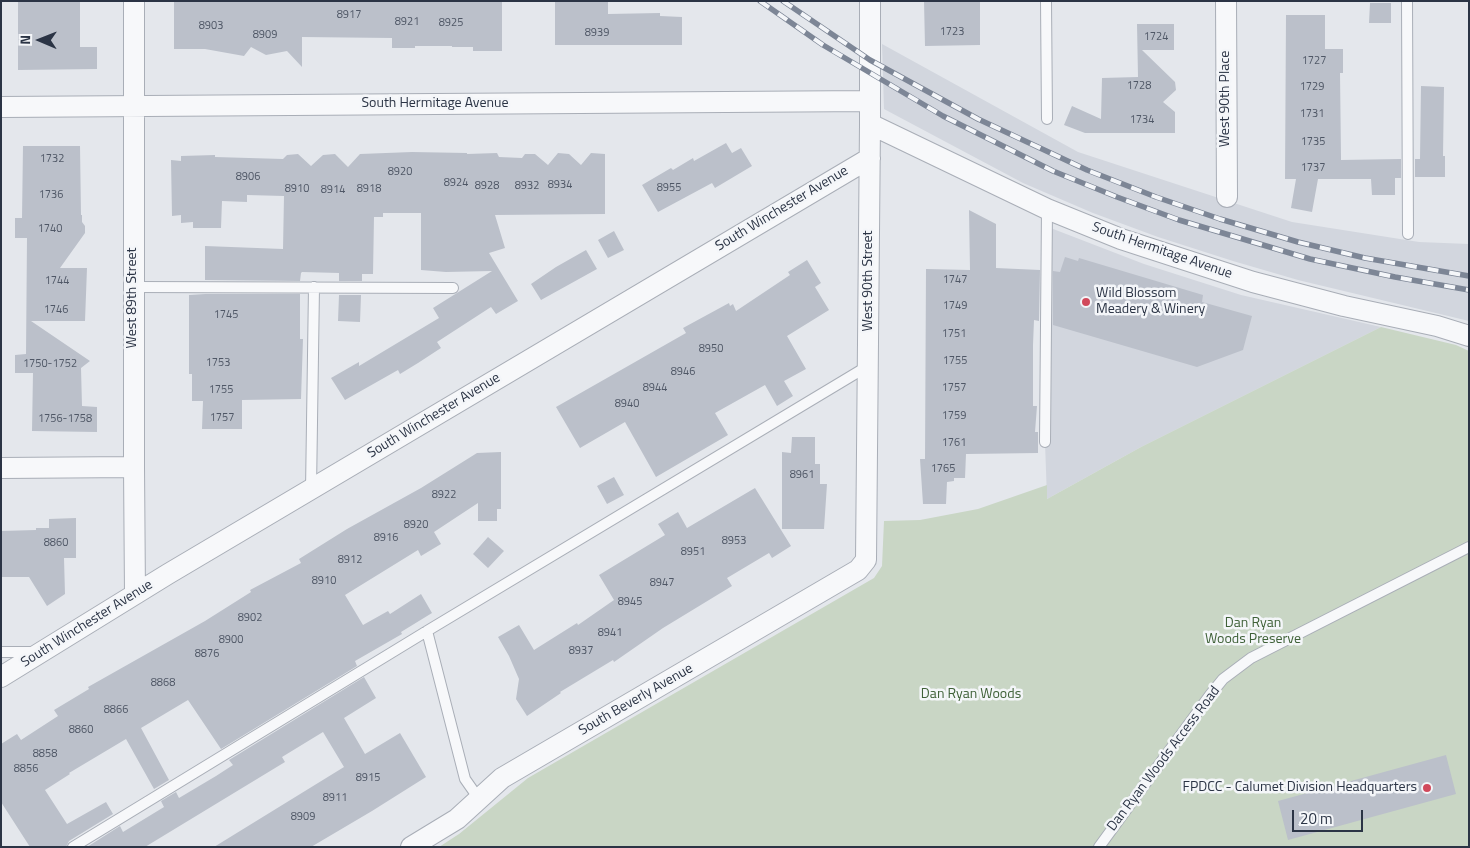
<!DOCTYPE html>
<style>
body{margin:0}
#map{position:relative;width:1470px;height:848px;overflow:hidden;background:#e4e7ec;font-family:"Titillium Web",sans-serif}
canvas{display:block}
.frame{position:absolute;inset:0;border:2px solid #2b3445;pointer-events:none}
.north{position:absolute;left:15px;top:15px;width:50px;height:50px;-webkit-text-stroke:4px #f4f6f9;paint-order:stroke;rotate:271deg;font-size:14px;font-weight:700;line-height:20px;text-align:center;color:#2b3445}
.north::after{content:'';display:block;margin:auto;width:18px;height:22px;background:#2b3445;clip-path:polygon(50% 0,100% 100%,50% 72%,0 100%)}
.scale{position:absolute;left:1292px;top:810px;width:71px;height:22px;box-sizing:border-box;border:2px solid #2b3445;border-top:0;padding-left:6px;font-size:15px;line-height:18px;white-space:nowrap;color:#2b3445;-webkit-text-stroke:4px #f4f6f9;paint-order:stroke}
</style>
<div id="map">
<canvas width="1470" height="848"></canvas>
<div class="frame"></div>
<div class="north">N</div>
<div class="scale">20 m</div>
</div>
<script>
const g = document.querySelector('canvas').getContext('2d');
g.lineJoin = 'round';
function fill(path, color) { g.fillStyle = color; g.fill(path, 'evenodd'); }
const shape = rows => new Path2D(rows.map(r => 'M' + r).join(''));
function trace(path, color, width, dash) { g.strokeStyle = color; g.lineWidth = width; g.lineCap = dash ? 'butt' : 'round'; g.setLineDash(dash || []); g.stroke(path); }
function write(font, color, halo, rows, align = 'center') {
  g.font = font + ' "Titillium Web",sans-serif'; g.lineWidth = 5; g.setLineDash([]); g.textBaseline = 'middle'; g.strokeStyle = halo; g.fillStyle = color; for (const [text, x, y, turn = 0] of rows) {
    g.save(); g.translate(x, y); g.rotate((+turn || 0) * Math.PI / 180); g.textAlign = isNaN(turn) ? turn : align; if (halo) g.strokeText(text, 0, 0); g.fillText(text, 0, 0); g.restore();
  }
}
const built = shape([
 [882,44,1078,152,1292,222,1419,242,1469,244,1469,321,1298,280,1233,261,1158,237,1093,213,1023,183,884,109],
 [1048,227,1144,264,1241,295,1381,327,1141,447,1047,499,1045,442]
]);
const green = shape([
 [1381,327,1456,345,1469,351,1469,847,439,847,459,834,528,778,874,578,882,566,884,521,920,520,978,509,1047,485,1047,499,1141,447]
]);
const building = shape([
 [18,1,80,1,80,47,97,47,97,69,18,70],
 [174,1,502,1,502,51,473,51,473,47,452,47,452,46,415,46,415,48,392,48,392,38,302,37,302,67,287,51,266,55,251,47,244,56,205,49,174,49],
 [555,1,608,1,608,14,660,13,660,16,682,17,682,45,555,45],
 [924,1,980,1,980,45,925,46],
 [1370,3,1391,3,1391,23,1369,23],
 [1286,15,1325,15,1325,49,1343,49,1343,73,1340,73,1341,158,1341,160,1401,159,1401,178,1395,178,1395,195,1372,195,1371,179,1318,179,1312,212,1291,208,1296,179,1285,179],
 [1137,24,1174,24,1174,50,1142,50,1175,82,1176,90,1163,102,1175,112,1175,133,1085,133,1064,125,1072,106,1101,119,1102,78,1138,77],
 [1421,86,1444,87,1443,156,1445,156,1445,177,1415,177,1415,159,1420,159],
 [726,143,732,153,741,148,752,166,715,188,712,183,658,212,642,185,671,168,673,170,693,158,694,161],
 [23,146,80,146,81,215,82,215,82,222,85,226,85,233,60,268,87,268,85,321,31,321,90,361,81,368,82,406,97,407,97,432,32,431,33,373,15,373,15,355,26,354,27,238,15,238,15,218,22,218],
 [412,152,467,153,467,154,497,153,499,157,522,158,525,154,535,154,548,165,558,153,569,154,581,165,591,153,605,154,605,214,495,215,505,248,489,253,518,301,496,314,491,307,437,342,441,348,418,363,400,374,398,370,345,400,331,378,359,362,359,366,439,318,433,308,492,271,446,272,421,270,421,213,383,213,383,217,374,217,373,274,362,274,362,281,339,281,339,273,302,272,301,273,300,281,205,280,205,246,283,249,284,196,247,195,247,202,222,201,221,228,193,228,193,222,181,223,181,215,172,216,171,160,181,161,181,156,215,155,215,157,283,159,287,155,298,154,311,166,323,155,335,154,348,167,360,154],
 [969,210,996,224,996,268,1040,270,1039,321,1034,320,1033,345,1033,406,1037,406,1035,432,1038,432,1038,453,966,454,965,478,954,478,954,481,947,482,946,504,923,504,920,459,925,459,926,269,970,270],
 [614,231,624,250,608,258,598,240],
 [586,250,597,269,541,300,531,284,556,267],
 [1065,257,1078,261,1079,258,1203,295,1202,302,1252,316,1243,350,1197,367,1053,325,1053,271,1060,272],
 [807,260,821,283,815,287,829,310,787,336,806,369,784,381,793,396,777,406,765,385,715,413,728,435,656,477,625,422,580,448,556,407,686,333,683,328,729,303,730,306,733,304,736,311,790,275,788,272],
 [205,294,300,294,300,339,303,339,301,399,242,400,242,429,202,429,203,401,192,401,192,374,189,374,189,295],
 [339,295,361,295,360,322,338,321],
 [792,437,815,437,815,464,820,464,820,484,827,484,824,529,782,529,782,452,791,453],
 [501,452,501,509,497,509,497,521,478,521,478,503,434,532,441,544,421,556,418,550,345,595,363,625,388,611,390,614,421,594,432,613,401,632,402,634,355,661,357,666,221,749,188,700,141,728,169,780,154,789,126,739,69,773,70,774,45,790,67,824,106,802,113,814,69,841,66,847,30,847,1,802,1,744,17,734,21,740,58,716,54,710,89,689,88,687,205,621,251,592,250,590,301,563,299,559,347,529,421,488,477,453],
 [614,477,624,495,607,504,597,486],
 [755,488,791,546,772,558,769,553,727,578,732,586,663,628,614,662,613,660,560,692,561,693,527,716,516,699,519,679,509,656,498,637,519,625,534,650,577,623,578,625,614,600,599,575,665,535,658,524,678,512,687,528],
 [76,518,76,558,64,558,65,594,47,606,29,577,1,577,1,531,36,530,36,528,49,528,49,519],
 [488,537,504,551,488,568,473,554],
 [364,677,376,698,344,718,365,754,400,733,426,777,372,811,311,847,214,847,344,767,323,732,282,757,285,762,145,847,87,847,120,826,123,832,164,807,161,801,176,792,179,798,216,776,233,765,229,760],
 [1446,755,1456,794,1288,840,1278,801]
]);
const lane = shape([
 [1046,1,1047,119],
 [1407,1,1408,234],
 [134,287,453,288],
 [1045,442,1047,209],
 [311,490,314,287],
 [427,631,465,779,479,799],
 [1,652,35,652],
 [73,847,427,631,868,366],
 [1099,847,1210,695,1223,679,1251,658,1469,547]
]);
const street = shape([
 [134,1,134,467,135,594],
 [1226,1,1227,197],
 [1,107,870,101],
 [870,124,1047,209,1121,239,1253,282,1344,306,1437,326,1469,336],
 [1,468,134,467],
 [1,677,168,574,870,158],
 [411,847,457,819,502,778,858,570,866,560,870,124,870,1]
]);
const rail = shape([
 [760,1,823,45,943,116,1053,171,1117,197,1179,220,1310,259,1395,277,1469,290],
 [783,1,870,60,978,119,1087,170,1156,197,1220,219,1298,242,1365,258,1469,276]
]);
const markers = [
 [1086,302,5,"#d1495b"],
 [1427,788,5,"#d1495b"]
];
const numberNames = [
 ["8917",349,15],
 ["8921",407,22],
 ["8925",451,23],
 ["8903",211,26],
 ["1723",952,32],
 ["8939",597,33],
 ["8909",265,35],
 ["1724",1156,37],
 ["1727",1314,61],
 ["1728",1139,86],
 ["1729",1312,87],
 ["1731",1312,114],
 ["1734",1142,120],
 ["1735",1313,142],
 ["1732",52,159],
 ["1737",1313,168],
 ["8920",400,172],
 ["8906",248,177],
 ["8924",456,183],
 ["8934",560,185],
 ["8928",487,186],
 ["8932",527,186],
 ["8955",669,188],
 ["8910",297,189],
 ["8918",369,189],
 ["8914",333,190],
 ["1736",51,195],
 ["1740",50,229],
 ["1747",955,280],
 ["1744",57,281],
 ["1749",955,306],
 ["1746",56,310],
 ["1745",226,315],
 ["1751",954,334],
 ["8950",711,349],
 ["1755",955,361],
 ["1753",218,363],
 ["1750-1752",50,364],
 ["8946",683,372],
 ["8944",655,388],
 ["1757",954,388],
 ["1755",221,390],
 ["8940",627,404],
 ["1759",954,416],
 ["1757",222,418],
 ["1756-1758",65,419],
 ["1761",954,443],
 ["1765",943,469],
 ["8961",802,475],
 ["8922",444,495],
 ["8920",416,525],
 ["8916",386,538],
 ["8953",734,541],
 ["8860",56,543],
 ["8951",693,552],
 ["8912",350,560],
 ["8910",324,581],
 ["8947",662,583],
 ["8945",630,602],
 ["8902",250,618],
 ["8941",610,633],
 ["8900",231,640],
 ["8937",581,651],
 ["8876",207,654],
 ["8868",163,683],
 ["8866",116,710],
 ["8860",81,730],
 ["8858",45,754],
 ["8856",26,769],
 ["8915",368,778],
 ["8911",335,798],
 ["8909",303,817]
];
const streetNames = [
 ["West 90th Place",1226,99,-90],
 ["South Hermitage Avenue",435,104],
 ["South Winchester Avenue",782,209,-31],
 ["South Hermitage Avenue",1162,251,19],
 ["West 90th Street",869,281,-90],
 ["West 89th Street",133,298,-90],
 ["South Winchester Avenue",434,416,-31],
 ["South Winchester Avenue",87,624,-32],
 ["South Beverly Avenue",636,700,-30],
 ["Dan Ryan Woods Access Road",1164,759,-53]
];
const poiNames = [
 ["Wild Blossom",1096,294],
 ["Meadery & Winery",1096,310],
 ["FPDCC - Calumet Division Headquarters",1417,788,"right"]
];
const parkNames = [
 ["Dan Ryan",1253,624],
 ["Woods Preserve",1253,640],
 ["Dan Ryan Woods",971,695]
];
fill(built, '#d2d6de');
fill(green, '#c9d6c5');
fill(building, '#bbc0ca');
trace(lane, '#a9aeb7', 12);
trace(street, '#a9aeb7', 22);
trace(lane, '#f7f8fa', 10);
trace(street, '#f7f8fa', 20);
trace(rail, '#7d8696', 5.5);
trace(rail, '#f4f6f9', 4, [11]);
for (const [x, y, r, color] of markers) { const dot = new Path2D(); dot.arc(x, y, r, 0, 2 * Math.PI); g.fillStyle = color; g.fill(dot); trace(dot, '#f4f6f9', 2); }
write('11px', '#4f5766', null, numberNames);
write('14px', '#2b3445', '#f4f6f9', streetNames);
write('14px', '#2b3445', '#f4f6f9', poiNames, 'left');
write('14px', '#3f6138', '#f4f6f9', parkNames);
</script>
